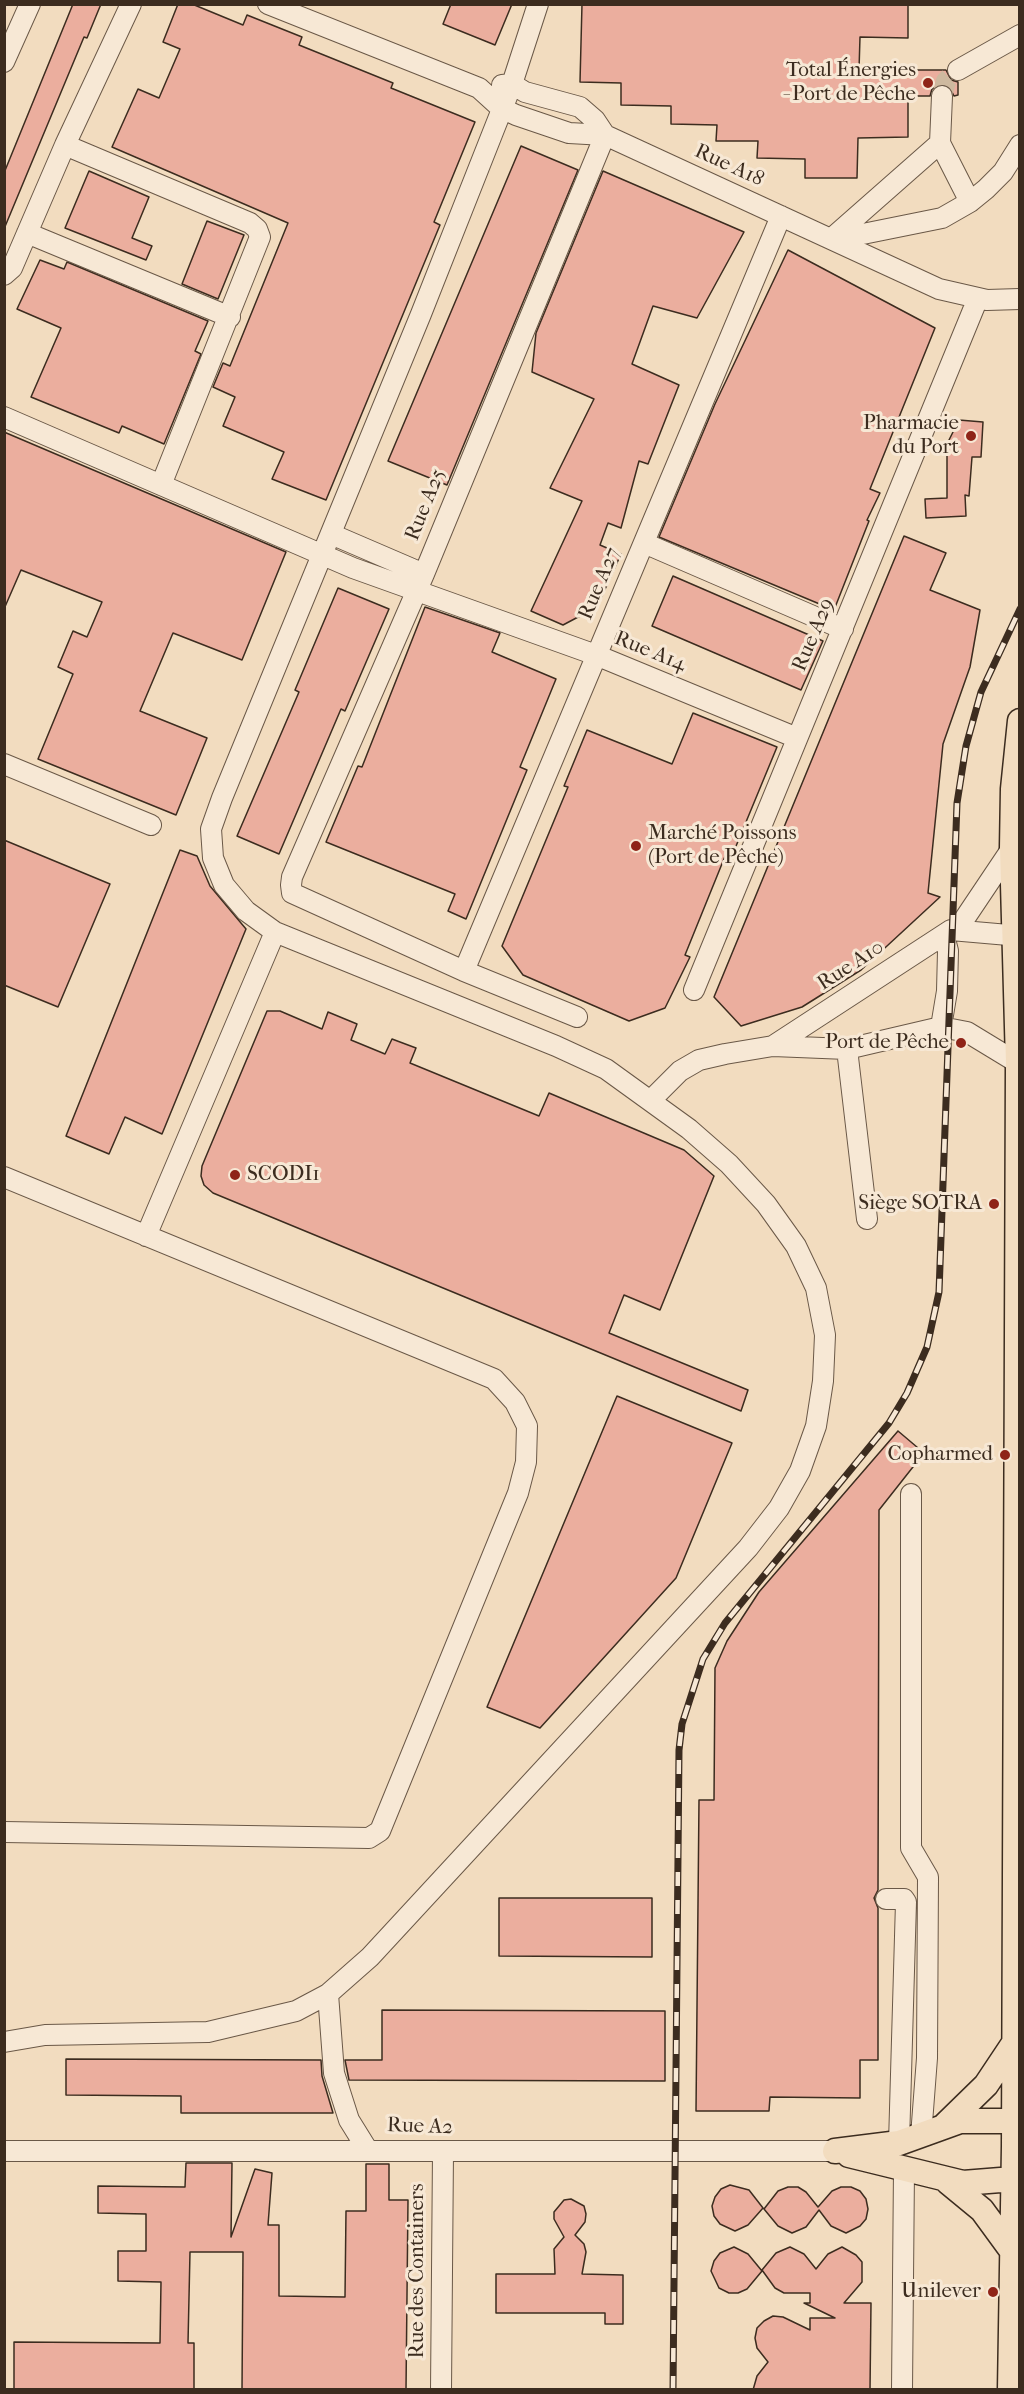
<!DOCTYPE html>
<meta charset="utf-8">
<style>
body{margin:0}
#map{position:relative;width:1024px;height:2394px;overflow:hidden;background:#f2dcbf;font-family:"IM FELL French Canon",serif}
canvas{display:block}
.frame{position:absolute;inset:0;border:6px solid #3c2c1f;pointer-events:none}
</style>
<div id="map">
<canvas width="1024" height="2394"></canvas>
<div class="frame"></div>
</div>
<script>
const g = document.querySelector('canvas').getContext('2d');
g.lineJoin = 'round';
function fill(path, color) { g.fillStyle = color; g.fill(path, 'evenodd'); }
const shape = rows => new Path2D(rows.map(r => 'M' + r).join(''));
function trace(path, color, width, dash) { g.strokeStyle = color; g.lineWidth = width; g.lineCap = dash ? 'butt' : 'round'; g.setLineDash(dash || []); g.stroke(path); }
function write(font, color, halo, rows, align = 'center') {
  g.font = font + ' "IM FELL French Canon",serif'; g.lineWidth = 6; g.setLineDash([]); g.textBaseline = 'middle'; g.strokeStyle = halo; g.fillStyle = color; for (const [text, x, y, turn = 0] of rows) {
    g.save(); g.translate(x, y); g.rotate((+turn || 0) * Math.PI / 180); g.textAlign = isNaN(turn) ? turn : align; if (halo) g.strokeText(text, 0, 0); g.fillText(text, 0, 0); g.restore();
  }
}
const building = shape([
 [73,4,101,4,87,38,84,37,4,229,4,173,73,4],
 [178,4,192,4,243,25,247,15,302,37,299,45,393,83,391,88,475,122,434,222,440,225,326,500,272,479,284,452,223,426,235,397,213,387,223,363,230,366,288,223,112,147,138,89,159,98,180,49,163,42,178,4],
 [451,4,512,4,495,45,443,24,451,4],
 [582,4,908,4,908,38,860,37,859,70,946,70,951,80,958,82,958,95,954,96,949,86,942,84,932,89,930,96,908,96,908,137,858,138,857,178,805,178,805,159,757,158,758,141,716,141,717,125,671,124,671,106,621,105,621,83,580,82,582,4],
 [521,146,578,170,447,485,388,461,521,146],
 [89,171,149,197,132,238,152,246,146,260,65,228,89,171],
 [603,171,744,232,697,318,653,306,632,364,679,385,648,464,639,461,621,528,608,523,600,545,621,554,597,607,563,625,531,611,582,501,550,488,594,399,532,372,536,333,603,171],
 [207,221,244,235,218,299,182,284,207,221],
 [788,250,935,328,870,489,880,493,867,520,869,521,834,610,659,537,715,404,788,250],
 [40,260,64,269,67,262,208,321,195,351,201,354,164,444,122,426,119,433,31,397,61,328,17,309,40,260],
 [959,420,983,422,981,457,972,457,969,496,965,495,966,516,926,518,925,499,947,498,947,444,959,420],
 [4,432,286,552,242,660,173,633,140,711,207,738,176,815,38,759,73,674,58,667,73,631,87,637,102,602,21,570,4,609,4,432],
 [904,536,946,553,930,590,980,610,970,667,943,744,928,893,940,897,861,970,802,1007,741,1026,714,997,904,536],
 [673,576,823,641,801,690,652,626,673,576],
 [338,588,389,609,345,711,341,709,279,854,237,836,299,692,295,690,338,588],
 [425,607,500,633,492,652,556,679,520,767,527,770,466,919,448,911,455,894,326,842,358,766,362,767,425,607],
 [693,713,777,747,734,851,728,849,685,955,690,957,665,1008,629,1021,523,975,502,946,568,787,564,786,587,730,672,764,693,713],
 [4,840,110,884,58,1007,4,985,4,840],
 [180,850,197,856,210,886,246,929,162,1134,125,1117,109,1154,66,1136,180,850],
 [267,1011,280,1011,322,1029,328,1012,357,1024,351,1040,385,1054,392,1039,416,1048,410,1063,539,1116,549,1093,684,1150,714,1176,660,1310,624,1295,609,1333,748,1390,741,1411,213,1193,204,1185,201,1176,202,1166,267,1011],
 [617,1396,732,1443,676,1578,540,1728,487,1707,617,1396],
 [898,1431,924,1453,879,1510,878,1890,874,1898,878,1908,878,2060,860,2060,860,2098,770,2097,769,2111,696,2111,699,1800,714,1800,715,1668,727,1641,759,1592,898,1431],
 [499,1898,652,1898,652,1957,499,1956,499,1898],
 [382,2010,665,2011,665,2081,349,2080,345,2060,382,2060,382,2010],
 [66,2059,321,2060,322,2076,333,2113,181,2113,181,2096,66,2095,66,2059],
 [186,2163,232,2163,231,2237,255,2169,272,2173,268,2225,279,2225,279,2296,345,2297,346,2211,366,2211,366,2164,389,2164,389,2200,408,2200,406,2390,242,2390,243,2252,190,2252,188,2343,194,2343,194,2390,14,2390,14,2342,160,2343,161,2282,118,2281,118,2251,146,2251,146,2214,98,2213,98,2186,185,2187,186,2163],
 [730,2185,749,2190,763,2208,748,2225,735,2231,720,2224,714,2216,712,2206,715,2197,721,2189,730,2185],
 [788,2187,798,2187,806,2192,818,2207,832,2191,841,2187,851,2187,860,2191,866,2199,868,2209,866,2219,860,2226,846,2233,831,2226,819,2210,806,2227,792,2233,778,2226,764,2209,778,2191,788,2187],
 [571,2199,584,2206,586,2214,585,2222,575,2235,584,2244,586,2252,582,2274,623,2275,623,2324,605,2324,605,2313,496,2313,496,2274,555,2274,554,2249,564,2237,554,2219,554,2212,564,2200,571,2199],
 [734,2247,748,2254,762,2271,747,2289,738,2293,729,2293,719,2288,711,2271,714,2261,720,2253,734,2247],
 [790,2247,804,2254,816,2269,828,2254,842,2247,856,2255,862,2262,862,2282,844,2303,871,2303,870,2390,753,2390,757,2376,768,2362,757,2348,755,2338,757,2328,764,2321,773,2316,783,2317,810,2330,810,2318,835,2318,804,2303,810,2303,810,2293,784,2293,775,2288,762,2270,776,2253,790,2247]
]);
const minorTunnel = shape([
 [942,96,946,81,958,70]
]);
const minor = shape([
 [268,4,479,88,501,108,516,115,569,133,605,135,939,289,987,300,1020,299],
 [4,62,30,4],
 [958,70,1020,35],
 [502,85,512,84,525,92,580,107,595,120,605,135],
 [942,96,940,143,970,202],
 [65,145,250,223,257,229,260,237,161,485],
 [27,233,230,317],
 [831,239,940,143],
 [833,240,942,218,970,202,986,189,1003,172,1020,145],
 [4,275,12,268,65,145,131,4],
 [4,417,353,568,596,655,797,738],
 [331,534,424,574],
 [644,543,843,629],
 [4,764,151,825],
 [957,930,1012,848],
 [464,971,781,216],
 [694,990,978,298],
 [577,1017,464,971,292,893,291,885,292,877,424,574,605,135],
 [941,1027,947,991,948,951,944,935],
 [773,1046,951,930,1020,936],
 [847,1049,867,1219],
 [651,1100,680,1071,699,1060,725,1054,773,1046,847,1049,941,1027,967,1032,1018,1063],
 [4,1177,494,1379,515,1402,527,1426,526,1462,518,1493,380,1831,369,1838,4,1832],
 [146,1236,275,932],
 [911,1494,911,1848,928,1877,927,2058,921,2136],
 [886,1899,904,1899,906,1902,899,2143],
 [328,1994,334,2073,349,2120,367,2149],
 [4,2042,45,2035,208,2032,296,2011,328,1994,370,1957,748,1548,779,1508,800,1471,816,1426,823,1381,825,1335,816,1288,796,1246,766,1204,729,1164,689,1129,606,1069,556,1046,275,932,246,911,224,885,213,858,211,829,222,798,421,314,512,84,538,4],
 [4,2151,835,2151],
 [441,2390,443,2152],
 [902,2390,904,2169]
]);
const major = shape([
 [945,2125,986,2085,1014,2043],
 [835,2151,899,2143,960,2121,1014,2121],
 [849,2155,963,2183,1013,2179],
 [948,2182,982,2210,1012,2251],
 [1010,2390,1014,2146,1018,1063,1012,848,1013,789,1020,721]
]);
const rail = shape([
 [673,2390,679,1750,682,1724,703,1659,725,1623,889,1423,907,1393,927,1347,939,1292,957,803,966,746,981,692,1020,609]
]);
const markers = [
 [928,83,6,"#8f2418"],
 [971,436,6,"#8f2418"],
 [636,846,6,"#8f2418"],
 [961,1043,6,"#8f2418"],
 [235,1175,6,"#8f2418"],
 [994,1204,6,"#8f2418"],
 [1005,1455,6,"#8f2418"],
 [993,2292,6,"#8f2418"]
];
const poiNames = [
 ["Total Énergies",916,71],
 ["- Port de Pêche",916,95],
 ["Pharmacie",959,424],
 ["du Port",959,448],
 ["Marché Poissons",648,834,"left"],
 ["(Port de Pêche)",648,858,"left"],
 ["Port de Pêche",949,1043],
 ["SCODI1",247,1175,"left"],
 ["Siège SOTRA",982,1204],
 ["Copharmed",993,1455],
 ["Unilever",981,2292]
];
const streetNames = [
 ["Rue A18",729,166,25],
 ["Rue A25",426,505,-68],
 ["Rue A27",600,584,-67],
 ["Rue A29",814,635,-67],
 ["Rue A14",650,652,22],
 ["Rue A10",851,966,-33],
 ["Rue A2",420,2127,2],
 ["Rue des Containers",418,2271,-90]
];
fill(building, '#ebae9e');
trace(building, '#3c2c1f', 1.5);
trace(minorTunnel, '#ceb99f', 20, [20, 10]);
trace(minor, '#6a5847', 22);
trace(major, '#3c2c1f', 27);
trace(minor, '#f7e8d5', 20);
trace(major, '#f2dcbf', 24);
trace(rail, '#3c2c1f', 7);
trace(rail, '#f7e8d5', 4.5, [14]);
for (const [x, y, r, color] of markers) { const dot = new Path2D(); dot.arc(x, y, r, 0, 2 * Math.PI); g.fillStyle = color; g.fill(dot); trace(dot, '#f7e8d5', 2); }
write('21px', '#3c2c1f', '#f7e8d5', poiNames, 'right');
write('21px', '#3c2c1f', '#f7e8d5', streetNames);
</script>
